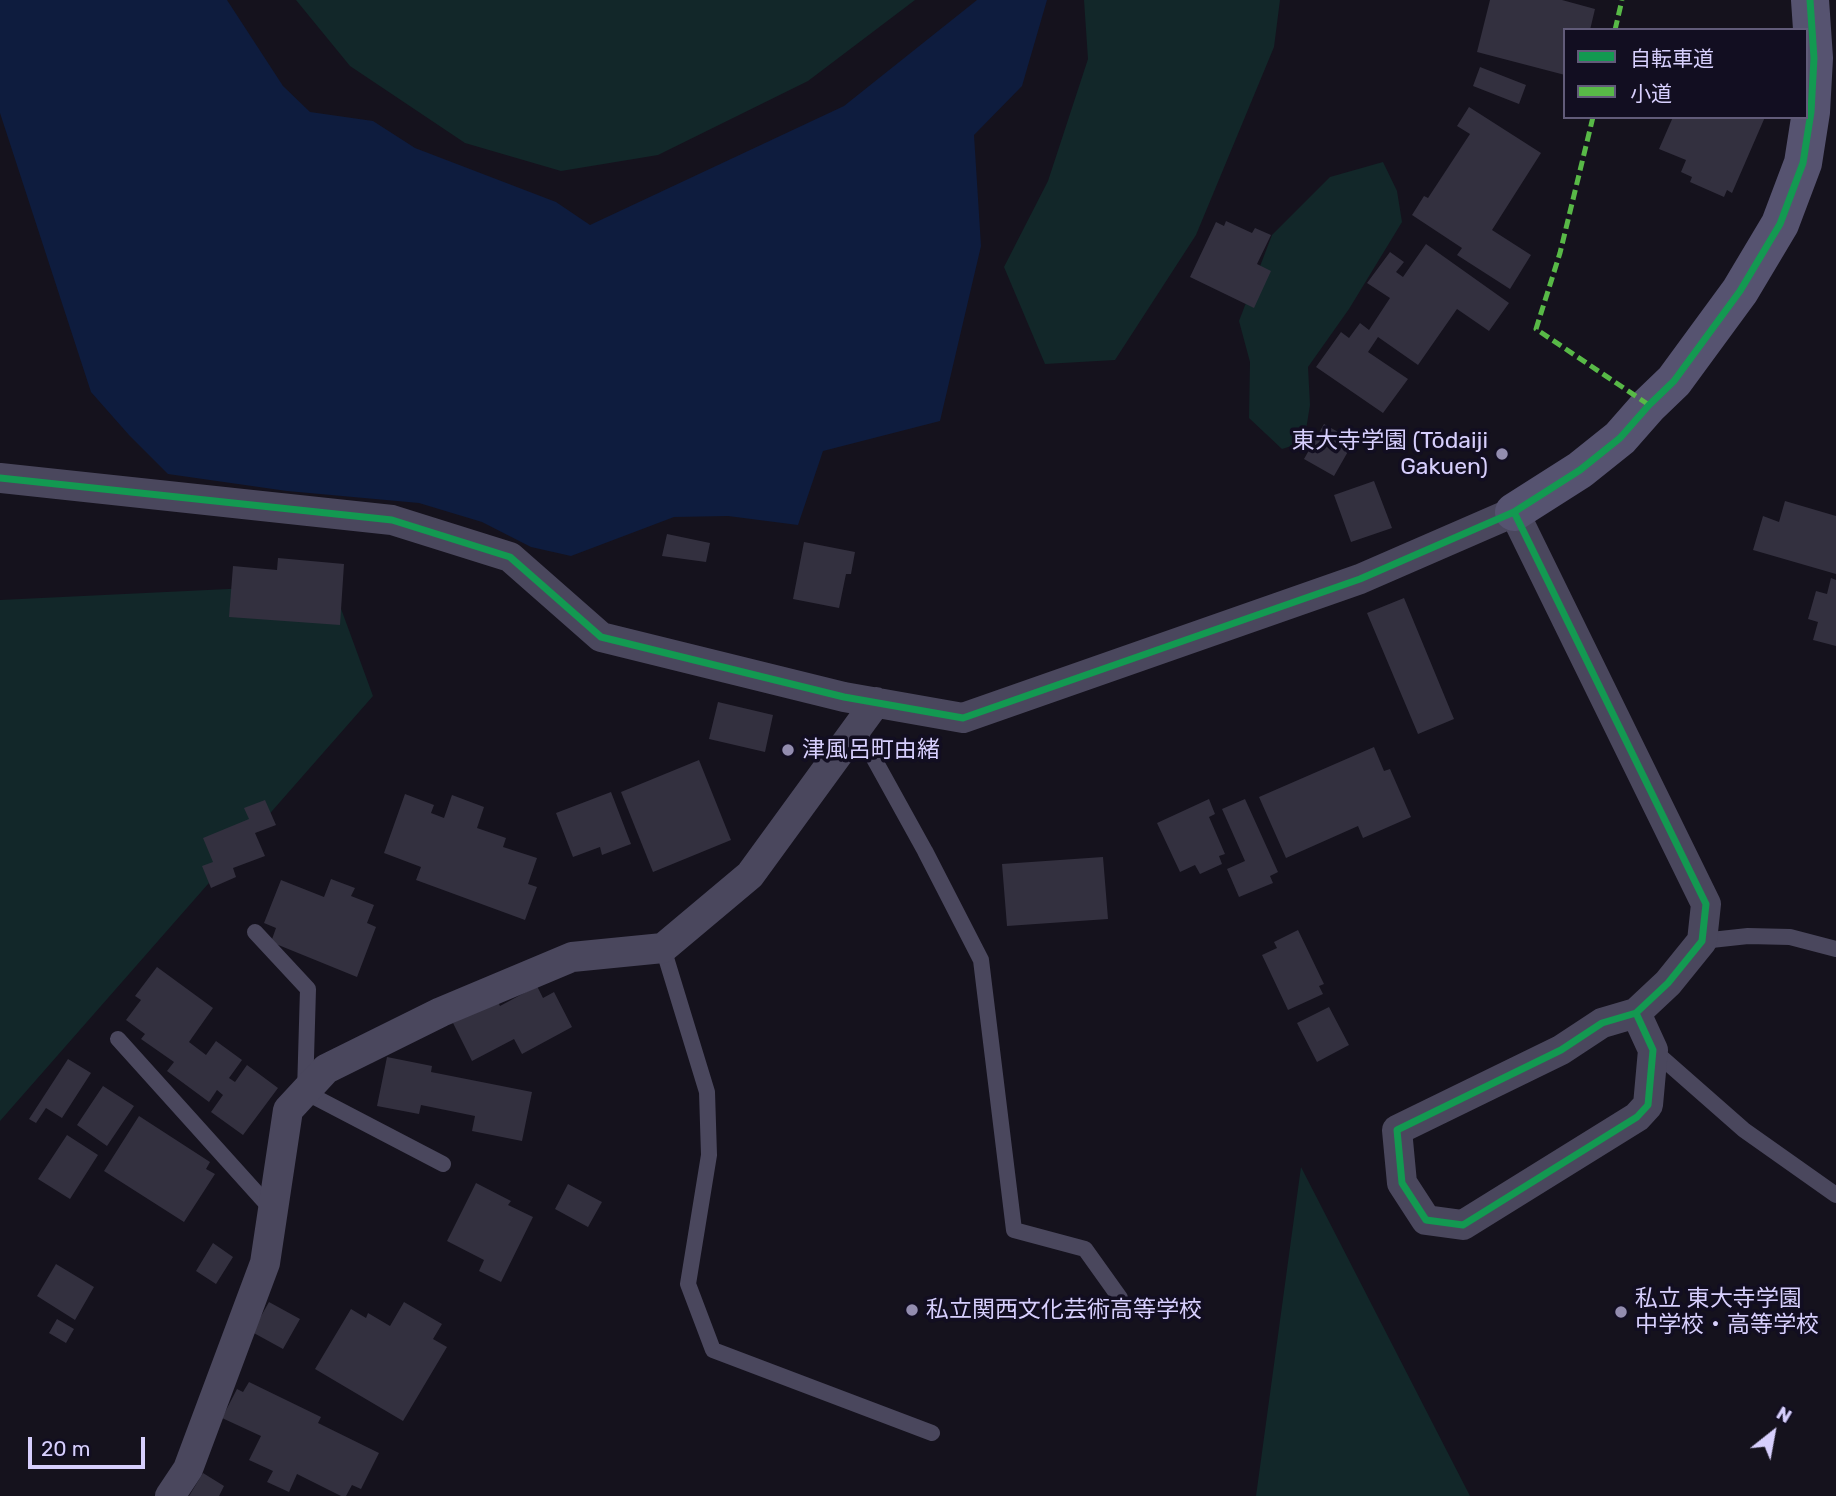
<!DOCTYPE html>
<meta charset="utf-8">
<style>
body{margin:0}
#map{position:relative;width:1836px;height:1496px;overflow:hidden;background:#15121d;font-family:Rubik,"Noto Sans JP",sans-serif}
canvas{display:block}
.legend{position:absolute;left:1563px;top:28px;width:245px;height:91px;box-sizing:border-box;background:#120e21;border:2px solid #615b79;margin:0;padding:9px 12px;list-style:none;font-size:21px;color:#d7cffd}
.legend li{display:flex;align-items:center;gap:14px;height:35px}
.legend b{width:35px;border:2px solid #615b79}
.north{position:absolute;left:1738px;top:1398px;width:70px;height:70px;-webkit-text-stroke:5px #120e21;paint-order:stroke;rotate:31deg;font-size:19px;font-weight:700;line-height:28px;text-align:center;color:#d7cffd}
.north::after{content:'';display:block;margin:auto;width:24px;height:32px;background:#d7cffd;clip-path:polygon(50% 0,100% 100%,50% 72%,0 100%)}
.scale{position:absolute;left:28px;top:1437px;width:117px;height:32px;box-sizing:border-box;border:4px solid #d7cffd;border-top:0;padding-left:9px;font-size:21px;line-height:24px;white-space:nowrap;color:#d7cffd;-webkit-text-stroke:5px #120e21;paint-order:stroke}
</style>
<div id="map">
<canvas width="1836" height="1496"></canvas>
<ul class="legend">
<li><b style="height:9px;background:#139951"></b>自転車道</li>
<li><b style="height:9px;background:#58b947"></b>小道</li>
</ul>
<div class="north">N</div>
<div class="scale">20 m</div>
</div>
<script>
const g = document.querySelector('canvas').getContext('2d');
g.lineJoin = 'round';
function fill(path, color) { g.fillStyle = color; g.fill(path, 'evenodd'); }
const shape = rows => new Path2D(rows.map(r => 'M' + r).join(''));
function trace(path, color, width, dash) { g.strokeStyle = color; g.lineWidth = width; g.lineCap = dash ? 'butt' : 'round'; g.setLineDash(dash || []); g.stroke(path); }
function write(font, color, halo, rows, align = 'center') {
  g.font = font + ' Rubik,"Noto Sans JP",sans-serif'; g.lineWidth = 7; g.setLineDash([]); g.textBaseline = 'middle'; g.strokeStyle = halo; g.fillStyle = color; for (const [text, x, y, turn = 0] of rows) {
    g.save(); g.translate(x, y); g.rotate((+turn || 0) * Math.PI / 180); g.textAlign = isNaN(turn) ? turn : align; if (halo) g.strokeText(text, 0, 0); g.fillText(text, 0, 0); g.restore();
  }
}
const green = shape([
 [296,0,915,0,808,81,658,155,561,171,465,143,350,66],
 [1084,0,1280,0,1274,47,1196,235,1115,360,1045,364,1004,267,1048,181,1088,59],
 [1383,162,1397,191,1402,222,1349,309,1308,367,1310,405,1304,442,1282,449,1249,418,1250,362,1239,321,1272,235,1330,177],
 [332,584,373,696,0,1121,0,600],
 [1301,1167,1470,1496,1256,1496]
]);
const water = shape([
 [0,0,227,0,283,86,310,112,373,121,415,148,556,202,590,225,844,106,977,0,1047,0,1022,86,974,135,981,246,940,421,823,451,798,525,728,516,674,517,571,556,531,547,482,522,419,503,287,491,168,474,129,435,91,392,0,113]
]);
const building = shape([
 [1490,0,1562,0,1595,9,1590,30,1565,30,1565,75,1477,52],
 [1480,67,1526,85,1519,104,1473,86],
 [1469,107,1541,153,1492,230,1531,255,1510,289,1457,255,1462,248,1412,215,1424,196,1428,198,1470,134,1457,126],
 [1673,117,1765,117,1732,193,1727,190,1724,197,1690,182,1692,177,1681,172,1686,160,1659,149],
 [1226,221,1252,233,1255,228,1271,235,1257,264,1271,271,1254,308,1190,277,1216,222,1224,226],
 [1426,244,1509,303,1489,331,1457,309,1418,365,1378,337,1368,352,1408,379,1383,413,1316,367,1341,332,1349,338,1360,323,1369,330,1390,298,1367,283,1390,252,1404,262,1396,272,1403,277],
 [1324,424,1354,441,1334,476,1304,459],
 [1374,481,1392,528,1351,542,1334,495],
 [1785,501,1836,516,1836,574,1753,550,1763,516,1779,522],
 [667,534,710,543,706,562,662,556],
 [804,542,855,552,851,574,846,574,839,608,793,599],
 [278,558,344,564,340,625,229,617,233,566,277,570],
 [1831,578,1836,580,1836,646,1813,640,1818,622,1808,619,1816,591,1827,594],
 [1404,598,1454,719,1418,734,1367,613],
 [718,702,773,715,765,752,709,739],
 [1374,747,1384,771,1390,769,1411,817,1363,838,1358,826,1286,858,1259,797],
 [699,760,731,840,653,872,621,792],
 [611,792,631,844,602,855,600,847,573,857,556,813],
 [405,794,434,805,431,813,444,818,452,795,484,807,477,828,506,838,503,847,537,858,528,884,537,887,525,920,416,880,421,867,384,853],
 [1209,799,1215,814,1209,817,1225,854,1219,856,1222,864,1200,874,1195,865,1180,872,1157,823],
 [1245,799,1278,872,1270,876,1273,883,1239,897,1227,869,1245,861,1222,809],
 [265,800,276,825,255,833,265,856,233,868,236,877,211,888,202,866,213,862,203,838,249,819,244,808],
 [1103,857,1108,919,1007,926,1002,864],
 [331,879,355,888,351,896,374,905,367,923,376,927,357,977,271,942,276,928,264,923,281,880,324,897],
 [1298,930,1324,984,1319,986,1323,994,1288,1010,1262,955,1277,948,1274,942],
 [157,967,213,1008,189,1042,206,1055,216,1041,242,1060,229,1078,235,1082,247,1065,278,1088,243,1135,211,1112,223,1095,217,1090,209,1102,167,1071,174,1062,141,1039,145,1034,126,1020,141,1000,135,996],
 [537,986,543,998,554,992,572,1027,522,1054,514,1039,472,1061,453,1023,497,1000,500,1006],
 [1329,1007,1349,1045,1317,1062,1297,1023],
 [387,1057,432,1066,431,1072,532,1092,522,1141,472,1131,475,1116,421,1105,419,1114,377,1106],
 [68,1059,91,1073,62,1118,46,1108,36,1123,29,1119],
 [103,1086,134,1106,107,1146,77,1125],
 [139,1116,210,1162,206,1169,215,1174,184,1222,104,1171],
 [67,1135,98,1155,70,1199,38,1179],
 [476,1183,511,1201,508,1205,533,1217,501,1282,479,1271,484,1260,447,1241],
 [568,1184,602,1202,588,1227,555,1209],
 [213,1243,233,1257,216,1284,196,1271],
 [56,1264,94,1287,75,1320,37,1296],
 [269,1302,300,1319,283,1349,252,1332],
 [404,1302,442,1324,433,1339,447,1347,403,1421,315,1369,351,1309,366,1318,368,1313,390,1326],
 [57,1319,74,1329,66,1343,49,1333],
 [249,1382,321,1417,318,1423,379,1453,361,1489,352,1485,346,1496,341,1496,297,1474,289,1492,267,1482,273,1471,249,1460,261,1436,222,1418,237,1389,243,1392],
 [203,1473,224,1486,219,1496,189,1496]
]);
const lane = shape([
 [857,728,925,851,981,960,1014,1230,1085,1249,1120,1298],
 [255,932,308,989,305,1092,443,1164],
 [1702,941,1748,936,1790,937,1836,949],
 [663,948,707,1092,709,1155,688,1284,713,1350,932,1433],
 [118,1039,273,1211],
 [1653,1050,1744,1130,1836,1195]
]);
const street = shape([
 [0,478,392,520,510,557,601,637,844,697,963,718,1360,579,1514,512,1706,904,1702,941,1668,983,1636,1013,1602,1023,1561,1050,1397,1130,1402,1183,1426,1220,1463,1225,1637,1117,1648,1105,1653,1050,1636,1013],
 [170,1496,188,1469,265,1263,288,1110,326,1069,441,1012,572,957,663,948,750,875,876,702]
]);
const secondary = shape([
 [1514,512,1580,470,1620,438,1649,405,1674,381,1740,291,1780,224,1803,163,1811,112,1814,58,1810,0]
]);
const quiet = shape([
 [1615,30,1622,0],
 [1593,117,1560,253,1536,329,1649,405]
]);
const cycleway = shape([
 [0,478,392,520,510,557,601,637,844,697,963,718,1360,579,1514,512,1580,470,1620,438,1649,405,1674,381,1740,291,1780,224,1803,163,1811,112,1814,58,1810,0],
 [1514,512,1706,904,1702,941,1668,983,1636,1013,1602,1023,1561,1050,1397,1130,1402,1183,1426,1220,1463,1225,1637,1117,1648,1105,1653,1050,1636,1013]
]);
const markers = [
 [1502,454,7,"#938daf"],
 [788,750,7,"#938daf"],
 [912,1310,7,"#938daf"],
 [1621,1312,7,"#938daf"]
];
const poiNames = [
 ["東大寺学園 (Tōdaiji",1488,441,"right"],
 ["Gakuen)",1488,467,"right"],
 ["津風呂町由緒",802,750],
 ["私立 東大寺学園",1635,1299],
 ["中学校・高等学校",1635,1325],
 ["私立関西文化芸術高等学校",926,1310]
];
fill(green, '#122729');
fill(water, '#0e1c3e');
fill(building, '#33303f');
trace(lane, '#4a475d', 16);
trace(street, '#4a475d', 30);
trace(secondary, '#565370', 38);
trace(quiet, '#58b947', 5, [10, 5]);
trace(cycleway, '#139951', 7);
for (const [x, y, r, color] of markers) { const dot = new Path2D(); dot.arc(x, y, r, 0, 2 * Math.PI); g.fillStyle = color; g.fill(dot); trace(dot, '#120e21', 2.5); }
write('23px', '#d7cffd', '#120e21', poiNames, 'left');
</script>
